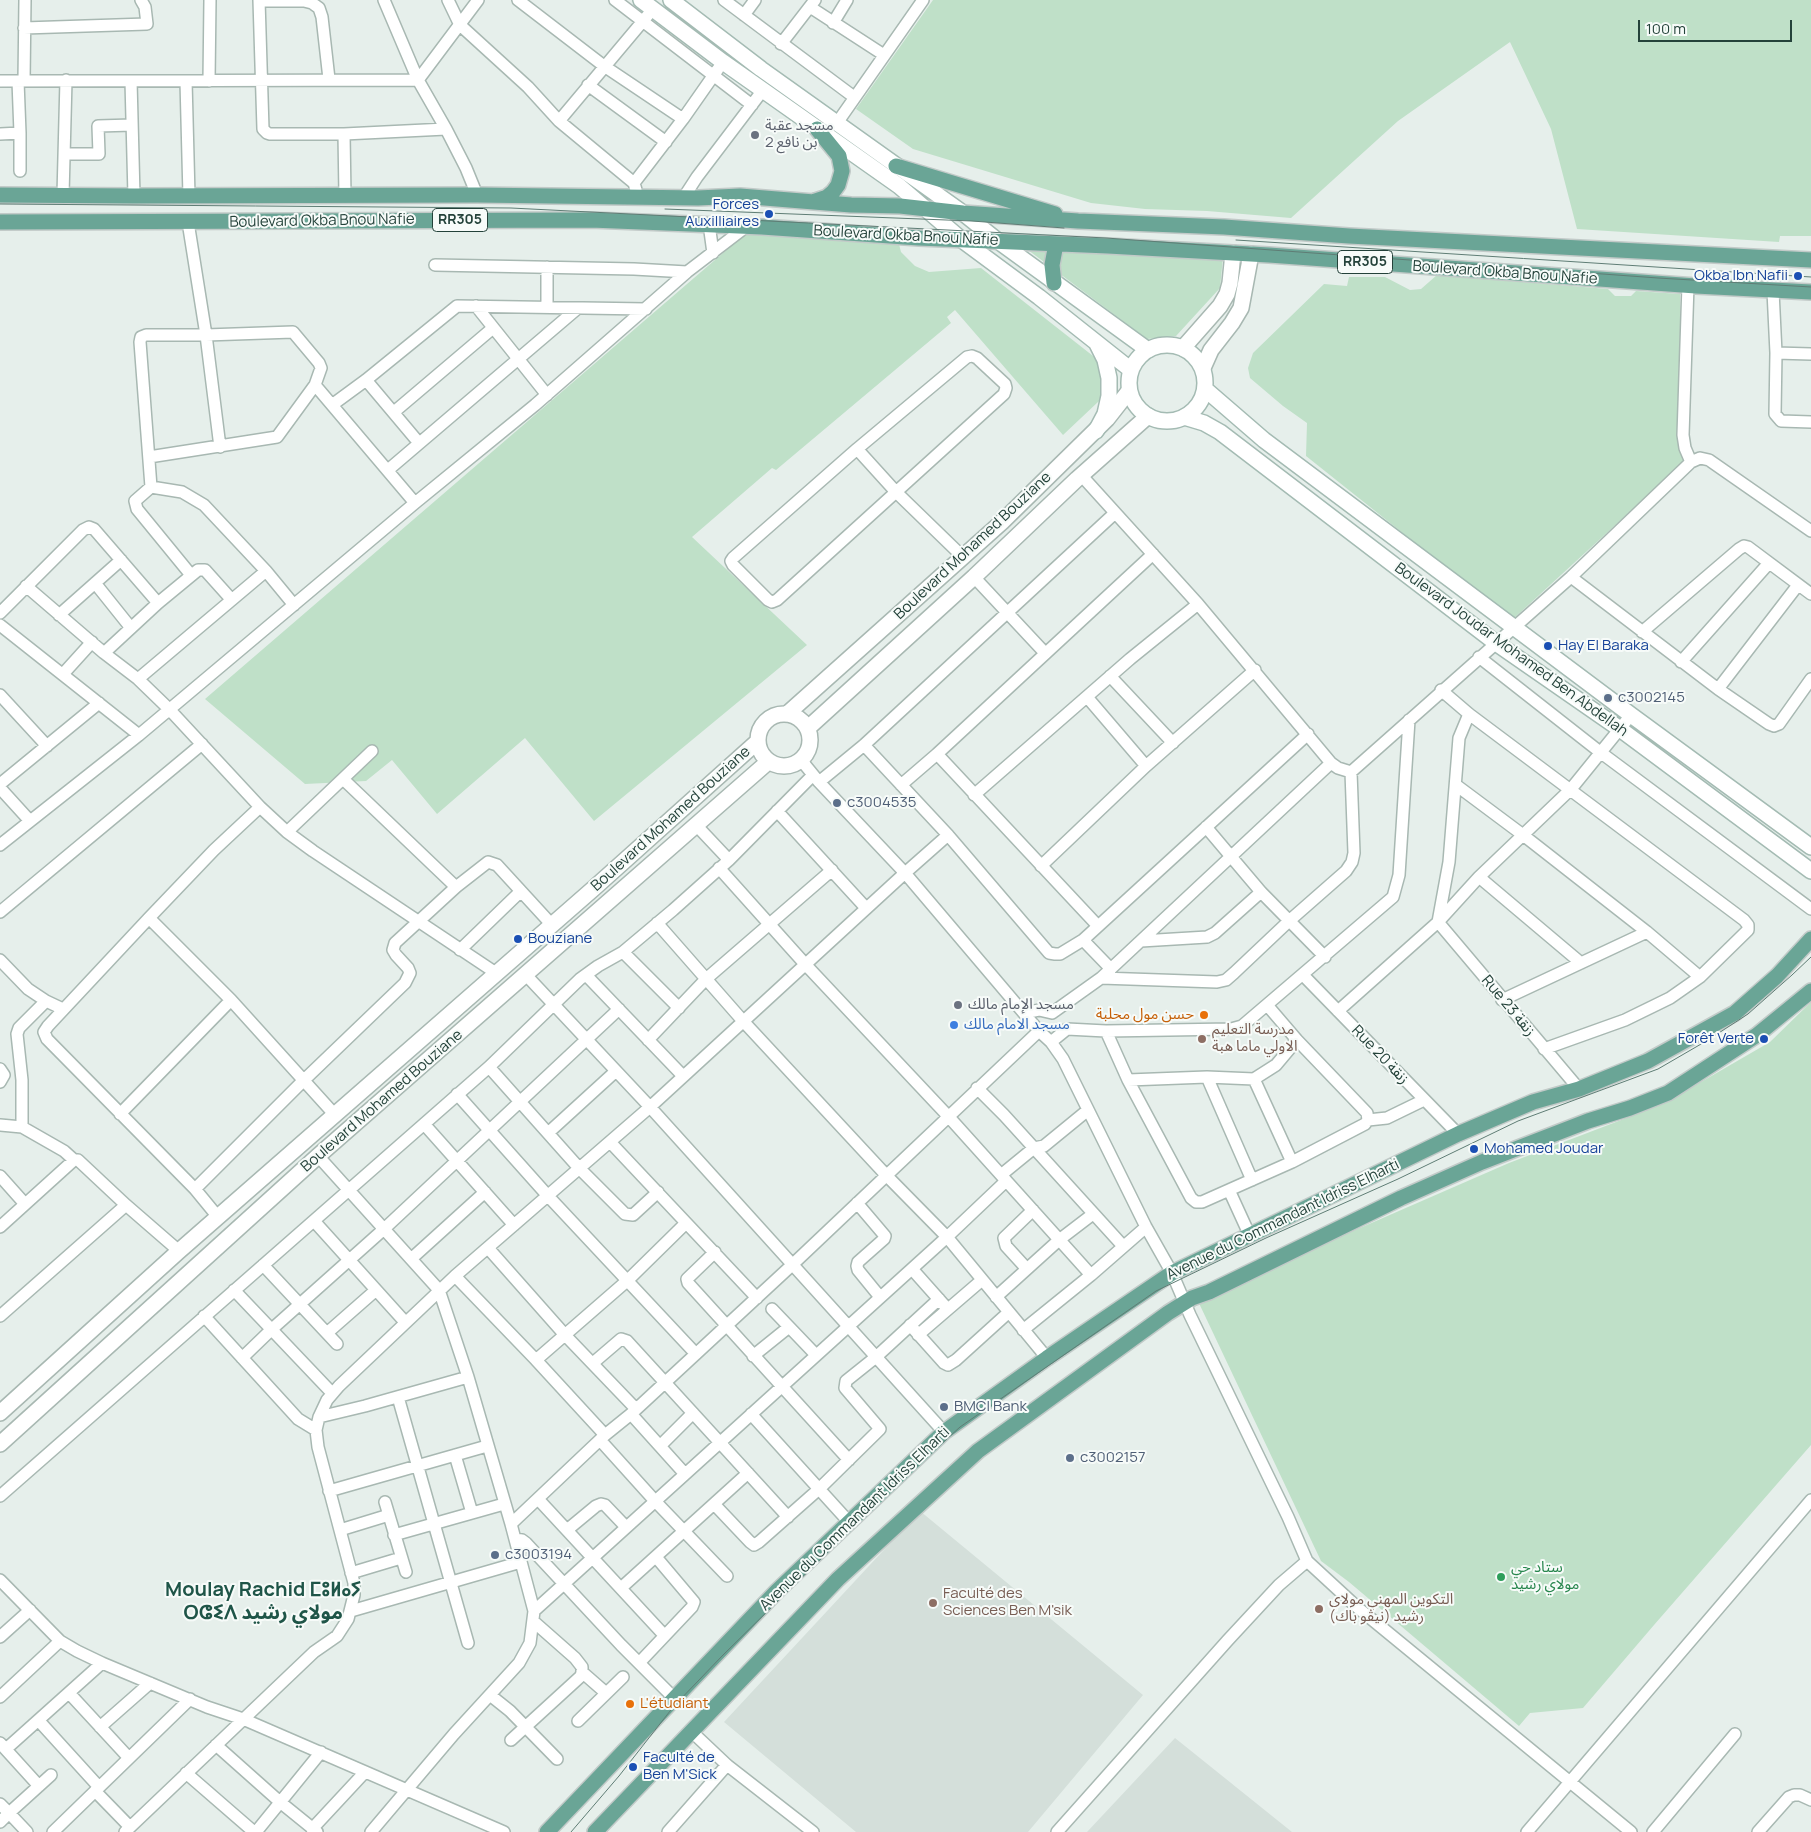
<!DOCTYPE html>
<meta charset="utf-8">
<style>
body{margin:0}
#map{position:relative;width:1811px;height:1832px;overflow:hidden;background:#e6efeb;font-family:Manrope,sans-serif}
canvas{display:block}
.scale{position:absolute;left:1638px;top:20px;width:154px;height:22px;box-sizing:border-box;border:2px solid #24423a;border-top:0;padding-left:6px;font-size:15px;line-height:18px;white-space:nowrap;color:#24423a;-webkit-text-stroke:4px #f7fbf9;paint-order:stroke}
</style>
<div id="map">
<canvas width="1811" height="1832"></canvas>
<div class="scale">100 m</div>
</div>
<script>
const g = document.querySelector('canvas').getContext('2d');
g.lineJoin = 'round';
function fill(path, color) { g.fillStyle = color; g.fill(path, 'evenodd'); }
const shape = rows => new Path2D(rows.map(r => 'M' + r).join(''));
function trace(path, color, width, dash) { g.strokeStyle = color; g.lineWidth = width; g.lineCap = dash ? 'butt' : 'round'; g.setLineDash(dash || []); g.stroke(path); }
function write(font, color, halo, rows, align = 'center') {
  g.font = font + ' Manrope,"Noto Sans Arabic","Noto Sans Tifinagh",sans-serif'; g.lineWidth = 4; g.setLineDash([]); g.textBaseline = 'middle'; g.strokeStyle = halo; g.fillStyle = color; for (const [text, x, y, turn = 0] of rows) {
    g.save(); g.translate(x, y); g.rotate((+turn || 0) * Math.PI / 180); g.textAlign = isNaN(turn) ? turn : align; if (halo) g.strokeText(text, 0, 0); g.fillText(text, 0, 0); g.restore();
  }
}
const built = shape([
 [920,1511,1143,1695,1028,1832,856,1832,724,1722],
 [1175,1738,1292,1832,1087,1832]
]);
const green = shape([
 [933,0,1811,0,1811,236,1780,236,1779,242,1577,229,1551,129,1510,42,1398,121,1291,218,1207,211,1145,209,1091,203,913,149,856,109],
 [738,228,898,240,901,252,915,266,929,272,981,268,1116,374,1116,385,1063,435,955,310,947,317,951,323,776,470,772,468,692,537,807,645,594,821,525,738,437,814,392,760,366,781,305,784,205,699,730,247],
 [1024,247,1223,257,1220,288,1176,336,1147,339],
 [1437,275,1608,289,1615,296,1631,296,1636,291,1680,294,1684,462,1512,620,1306,456,1307,423,1283,406,1250,378,1248,368,1253,353,1324,284,1347,286,1349,277,1385,277,1410,290,1421,289],
 [1811,1002,1811,1445,1654,1625,1583,1708,1530,1713,1519,1726,1349,1582,1321,1561,1197,1299,1509,1163,1663,1104,1770,1042]
]);
const minor = shape([
 [259,0,263,129,267,133,270,134,344,134,446,129],
 [384,0,418,80,446,129,466,168,477,195],
 [448,0,460,25,528,87,559,121,634,183],
 [518,0,604,66,683,119],
 [615,0,752,105],
 [724,0,854,97],
 [259,1,304,1,312,3,319,8,322,17,329,79],
 [810,7,884,55],
 [744,15,755,0],
 [833,23,847,0],
 [24,28,147,24,145,7,141,0],
 [781,44,815,0],
 [0,81,418,80,478,0],
 [24,81,25,0],
 [131,81,134,196],
 [186,81,189,196],
 [209,81,210,0],
 [588,85,666,142],
 [559,121,648,15],
 [837,123,923,0],
 [20,133,20,171],
 [0,134,20,133,18,81],
 [344,134,345,196],
 [65,154,99,154,98,126,132,125],
 [636,190,634,183,683,119,718,69],
 [63,195,66,80],
 [684,197,697,177,763,90],
 [188,222,206,335,220,447],
 [709,224,713,253],
 [435,265,634,269,687,272],
 [1688,285,1683,435,1685,448,1691,462],
 [1773,291,1776,353,1775,414,1781,421,1811,422],
 [476,306,547,395],
 [547,307,547,267],
 [1776,353,1811,354],
 [972,356,977,358,1005,384,1006,388,1004,394,777,600,772,602,768,600,733,565,731,561,733,558,857,449,967,357,972,356],
 [366,380,419,443],
 [315,385,415,503],
 [332,405,366,380,457,306,646,309],
 [394,412,493,328],
 [857,449,896,492,963,557],
 [149,457,277,437,315,385,321,368,319,363,293,332,206,335,146,335,141,337,140,342,151,487],
 [388,470,578,308],
 [1081,475,1198,604,1331,763,1338,768,1351,772],
 [151,487,182,492,204,505,266,571,294,605],
 [151,487,135,501,137,509,191,575],
 [974,577,1045,653],
 [1571,577,1718,689,1769,724,1774,726,1779,724,1811,679],
 [95,583,131,628],
 [26,586,104,653,138,679,169,709,260,807,287,832,313,851,496,973],
 [0,613,83,530,89,527,94,529,158,603],
 [59,615,121,560],
 [0,625,139,735],
 [1642,632,1739,549,1744,546,1748,547,1811,594],
 [104,653,158,603,198,570,205,570,231,599],
 [1479,657,1600,752,1811,909],
 [1681,662,1769,563],
 [63,674,92,642],
 [1110,676,1173,743],
 [138,679,266,571],
 [1718,689,1798,585],
 [1441,690,1469,714,1744,920,1748,925,1748,930,1700,977,1670,998,1625,1020,1544,1049],
 [0,695,47,746],
 [1087,697,1146,766],
 [864,745,948,835,1049,953,1055,954,1060,954,1083,940,1308,734],
 [937,754,1098,926],
 [801,760,819,782,905,873,1039,1031,1051,1042,1063,1059,1146,1227,1172,1273,1190,1315,1288,1517,1307,1561,1358,1608,1631,1832],
 [343,779,456,887],
 [819,782,864,745,1115,513],
 [0,784,99,703],
 [901,785,937,754,1153,554],
 [1456,785,1523,835,1647,932,1700,977],
 [0,788,30,821],
 [974,795,1130,659,1198,604],
 [777,811,866,908],
 [696,825,729,860],
 [1206,827,1261,892,1325,957],
 [287,832,372,751],
 [0,845,139,735,415,503,535,405,687,272,747,226],
 [1041,866,1146,766,1255,670],
 [719,868,805,964,948,1116,1091,1275,1146,1227],
 [1479,877,1581,963],
 [0,912,202,744],
 [149,918,231,1000,335,1115],
 [657,923,743,1021,886,1175,947,1237,1047,1358],
 [1083,940,1111,969],
 [1141,941,1207,937,1215,933,1261,892],
 [460,950,521,891],
 [623,952,679,1008],
 [0,960,28,989,46,1001],
 [526,975,650,1107,944,1432],
 [586,975,683,1076],
 [1303,975,1458,1134],
 [1101,978,1217,982,1226,980,1234,973,1289,921,1346,871,1352,862,1354,853,1351,772,1571,577,1691,462,1700,458,1709,460,1811,531],
 [1502,1000,1647,932],
 [1338,1011,1438,922,1449,862,1459,738,1469,714],
 [1024,1013,1039,1010,1052,1013,1101,978,1331,763],
 [1106,1031,1128,1080,1191,1198,1196,1202,1202,1202,1292,1162,1365,1124,1368,1120,1367,1113,1297,1040,1267,1005],
 [648,1040,706,979,832,870],
 [1051,1042,1067,1029,1106,1031,1231,1029,1242,1026,1393,897,1399,875,1409,720],
 [489,1067,579,1168,625,1214,633,1215,658,1192],
 [0,1069,4,1075,0,1082],
 [1207,1077,1252,1180],
 [1254,1079,1292,1162],
 [1128,1080,1207,1077,1254,1079,1276,1065,1297,1040],
 [977,1088,1004,1115,1123,1246],
 [1579,1089,1438,922,1479,877,1571,789,1631,715],
 [457,1094,548,1196,696,1354],
 [120,1114,231,1000],
 [1368,1120,1387,1118,1424,1100],
 [424,1124,514,1225],
 [0,1125,22,1127,64,1151,74,1160],
 [22,1127,22,1080,17,1034,19,1028,46,1001,63,1009],
 [548,1133,616,1071],
 [610,1142,757,1298],
 [318,1156,439,1290,468,1377,511,1524,534,1611,530,1643,519,1663,454,1734,371,1832],
 [1001,1175,1034,1148,1044,1146,1088,1110],
 [0,1176,25,1204],
 [195,1189,303,1081,405,983,410,973,408,968,396,955,393,950,395,943,456,887,488,862,497,865,552,925],
 [1229,1190,1250,1236],
 [857,1203,885,1236,884,1239,858,1262,857,1266,858,1270,880,1297],
 [218,1217,195,1189,47,1039,44,1032,48,1026,149,918,214,850,260,807],
 [314,1221,405,1322],
 [0,1227,74,1160,78,1160,126,1205,179,1251],
 [488,1248,565,1335,636,1409],
 [715,1252,687,1279,688,1283,849,1460],
 [411,1259,485,1192],
 [263,1265,337,1344],
 [912,1269,944,1305],
 [1027,1269,1006,1246,1004,1238,1033,1210],
 [455,1276,536,1360,628,1280,686,1223],
 [234,1290,332,1393],
 [996,1297,1059,1240,1093,1214],
 [772,1309,816,1355],
 [0,1316,126,1205],
 [204,1316,298,1419,316,1430],
 [910,1325,944,1363,948,1365,956,1360,1009,1312],
 [1023,1330,1091,1275],
 [327,1333,376,1290],
 [918,1335,982,1280],
 [753,1356,789,1327],
 [242,1358,272,1329,384,1229,619,1009],
 [536,1360,605,1435],
 [593,1363,621,1339,627,1341,788,1517],
 [398,1397,468,1643],
 [631,1414,685,1474],
 [751,1414,849,1522],
 [319,1417,365,1406,468,1377],
 [600,1440,655,1501,727,1576],
 [660,1446,693,1413],
 [455,1455,472,1513],
 [329,1491,487,1446],
 [0,1496,489,1067,580,979,598,966,623,952,673,910,729,860,813,775],
 [538,1499,664,1635],
 [385,1502,406,1572],
 [714,1504,750,1542,754,1545,759,1542,819,1489,880,1429,845,1388,846,1381,876,1357,939,1299],
 [511,1524,605,1435,631,1414,792,1265,1039,1031],
 [340,1530,389,1515],
 [567,1530,596,1506,601,1504,605,1505,626,1527],
 [394,1535,504,1504],
 [515,1539,522,1540,526,1543,621,1645,674,1698],
 [351,1573,401,1558],
 [0,1580,60,1641,77,1651,102,1663,207,1707,243,1719,504,1832],
 [621,1588,748,1473],
 [351,1611,521,1562],
 [534,1611,947,1237,1006,1181],
 [0,1637,30,1610],
 [639,1663,692,1607,694,1602,656,1557],
 [582,1672,606,1693],
 [69,1693,129,1758],
 [490,1695,510,1711,557,1759],
 [0,1697,60,1641],
 [39,1721,99,1787],
 [578,1721,623,1677],
 [100,1727,150,1683],
 [691,1731,727,1765,813,1832],
 [511,1740,581,1676,582,1672,582,1667,575,1658,533,1621],
 [0,1743,39,1786],
 [216,1745,280,1802,317,1832],
 [6,1749,102,1663],
 [186,1773,254,1832],
 [95,1791,130,1827],
 [0,1804,9,1813,0,1822],
 [312,1829,365,1772],
 [27,1832,9,1813,51,1775],
 [53,1832,190,1699],
 [125,1832,314,1652,337,1636,348,1619,354,1595,354,1583,318,1447,316,1430,319,1417,327,1400,339,1386,455,1276,650,1107,905,873,948,835],
 [256,1832,321,1752],
 [668,1832,727,1765],
 [1057,1832,1228,1640,1279,1585,1307,1561],
 [1527,1832,1811,1500],
 [1653,1832,1735,1734],
 [1758,1832,1789,1797,1794,1795,1800,1795,1811,1800]
]);
const tertiary = shape([
 [1183,348,1220,306,1227,294,1230,283,1233,253],
 [1203,368,1211,350,1232,323,1241,308,1251,254],
 '758 740a26 26 0 1 1 52 0a26 26 0 1 1-52 0Z',
 [787,714,1002,522,1107,419,1129,391],
 [808,728,974,577,1077,479,1148,416],
 [0,1413,179,1251,593,889,757,742],
 [0,1444,318,1156,768,762]
]);
const secondary = shape([
 [641,0,723,62,899,186,962,240,1039,297,1131,370],
 [671,0,761,69,963,213,998,241,1148,350],
 '1129 383a38 38 0 1 1 76 0a38 38 0 1 1-76 0Z',
 [1205,389,1264,440,1631,715,1811,847],
 [1184,417,1204,423,1220,432,1496,643,1620,729,1811,871],
 [1096,431,1105,414,1109,396,1109,378,1105,360,1097,344]
]);
const primary = shape([
 [896,166,1055,214],
 [0,195,134,196,477,195,698,198,740,196,851,205,900,206,963,213,1078,221,1224,227,1349,236,1811,260],
 [815,201,827,197,833,192,838,185,842,171,839,156,817,129],
 [0,222,591,220,691,224,762,227,919,238,1108,246,1269,255,1696,286,1811,292],
 [1054,283,1052,265,1056,244],
 [547,1832,777,1591,944,1432,1047,1358,1172,1273,1458,1134,1533,1102,1579,1089,1648,1061,1735,1013,1777,976,1811,939],
 [595,1832,838,1579,978,1451,1168,1313,1192,1298,1209,1292,1401,1198,1482,1162,1588,1121,1630,1108,1668,1093,1757,1035,1811,991]
]);
const tram = shape([
 [0,204,511,208,1106,238,1658,278,1811,287],
 [665,209,972,221,1064,228],
 [1236,240,1811,277],
 [571,1832,619,1776,674,1706,723,1655,894,1487,960,1427,1156,1291,1266,1238,1398,1179,1518,1121,1658,1069,1708,1040,1748,1014,1792,975,1811,957]
]);
const markers = [
 [755,135,5,"#6b7280"],
 [769,214,5,"#1a4fb4"],
 [1798,276,5,"#1a4fb4"],
 [1548,646,5,"#1a4fb4"],
 [1608,698,5,"#5c6f8a"],
 [837,803,5,"#5c6f8a"],
 [518,939,5,"#1a4fb4"],
 [958,1005,5,"#6b7280"],
 [1204,1015,5,"#e8710a"],
 [954,1025,5,"#3f7fe0"],
 [1202,1039,5,"#8d6e63"],
 [1764,1039,5,"#1a4fb4"],
 [1474,1149,5,"#1a4fb4"],
 [944,1407,5,"#5c6f8a"],
 [1070,1458,5,"#5c6f8a"],
 [495,1555,5,"#5c6f8a"],
 [1501,1577,5,"#2e9e5b"],
 [933,1603,5,"#8d6e63"],
 [1319,1609,5,"#8d6e63"],
 [630,1704,5,"#e8710a"],
 [633,1767,5,"#1a4fb4"]
];
const shields = [
 [460,220,55],
 [1365,262,55]
];
const shieldNames = [
 ["RR305",460,220],
 ["RR305",1365,262]
];
const worshipNames = [
 ["مسجد عقبة",765,126],
 ["بن نافع 2",765,143],
 ["مسجد الإمام مالك",968,1005]
];
const transitNames = [
 ["Forces",759,205,"right"],
 ["Auxilliaires",759,222,"right"],
 ["Okba Ibn Nafii",1788,276,"right"],
 ["Hay El Baraka",1558,646],
 ["Bouziane",528,939],
 ["Forêt Verte",1754,1039,"right"],
 ["Mohamed Joudar",1484,1149],
 ["Faculté de",643,1758],
 ["Ben M'Sick",643,1775]
];
const streetNames = [
 ["Boulevard Okba Bnou Nafie",322,221,-1],
 ["Boulevard Okba Bnou Nafie",906,236,3],
 ["Boulevard Okba Bnou Nafie",1505,273,4],
 ["Boulevard Mohamed Bouziane",973,546,-43],
 ["Boulevard Joudar Mohamed Ben Abdellah",1511,650,36],
 ["Boulevard Mohamed Bouziane",671,819,-42],
 ["Rue 23 زنقة",1508,1006,50],
 ["Rue 20 زنقة",1380,1055,46],
 ["Boulevard Mohamed Bouziane",382,1101,-41],
 ["Avenue du Commandant Idriss Elharti",1283,1220,-26],
 ["Avenue du Commandant Idriss Elharti",855,1519,-44]
];
const serviceNames = [
 ["c3002145",1618,698],
 ["c3004535",847,803],
 ["BMCI Bank",954,1407],
 ["c3002157",1080,1458],
 ["c3003194",505,1555]
];
const foodNames = [
 ["حسن مول محلبة",1194,1015],
 ["L'étudiant",640,1704,"left"]
];
const shopNames = [
 ["مسجد الامام مالك",964,1025]
];
const educationNames = [
 ["مدرسة التعليم",1212,1030],
 ["الاولي ماما هبة",1212,1047],
 ["Faculté des",943,1594],
 ["Sciences Ben M'sik",943,1611],
 ["التكوين المهني مولاي",1329,1600],
 ["رشيد (نيڤو باك)",1329,1617]
];
const leisureNames = [
 ["ستاد حي",1511,1568],
 ["مولاي رشيد",1511,1585]
];
const districtNames = [
 ["Moulay Rachid ⵎⵓⵍⴰⵢ",263,1590],
 ["ⵔⵛⵉⴷ مولاي رشيد",263,1613]
];
fill(built, '#d4dfda');
fill(green, '#bfe0c8');
trace(minor, '#a8b8b2', 14);
trace(tertiary, '#a8b8b2', 18);
trace(secondary, '#a4bbb3', 18);
trace(primary, '#c2cac8', 18);
trace(minor, '#fff', 11);
trace(tertiary, '#fff', 15);
trace(secondary, '#fff', 15);
trace(primary, '#6aa596', 15);
trace(tram, '#5f7d75', 1);
for (const [x, y, r, color] of markers) { const dot = new Path2D(); dot.arc(x, y, r, 0, 2 * Math.PI); g.fillStyle = color; g.fill(dot); trace(dot, '#f7fbf9', 2); }
for (const [x, y, w] of shields) { const box = new Path2D(); box.roundRect(x - w / 2, y - 11.5, w, 23, 4); g.fillStyle = '#f7fbf9'; g.fill(box); trace(box, '#24423a', 1); }
write('bold 14px', '#24423a', null, shieldNames);
write('15px', '#5b616d', '#f7fbf9', worshipNames, 'left');
write('15px', '#164399', '#f7fbf9', transitNames, 'left');
write('15px', '#24423a', '#f7fbf9', streetNames);
write('15px', '#4e5e75', '#f7fbf9', serviceNames, 'left');
write('15px', '#c56008', '#f7fbf9', foodNames, 'right');
write('15px', '#366cbe', '#f7fbf9', shopNames, 'left');
write('15px', '#785e54', '#f7fbf9', educationNames, 'left');
write('15px', '#27864d', '#f7fbf9', leisureNames, 'left');
write('bold 20px', '#1f5548', '#f7fbf9', districtNames);
</script>
